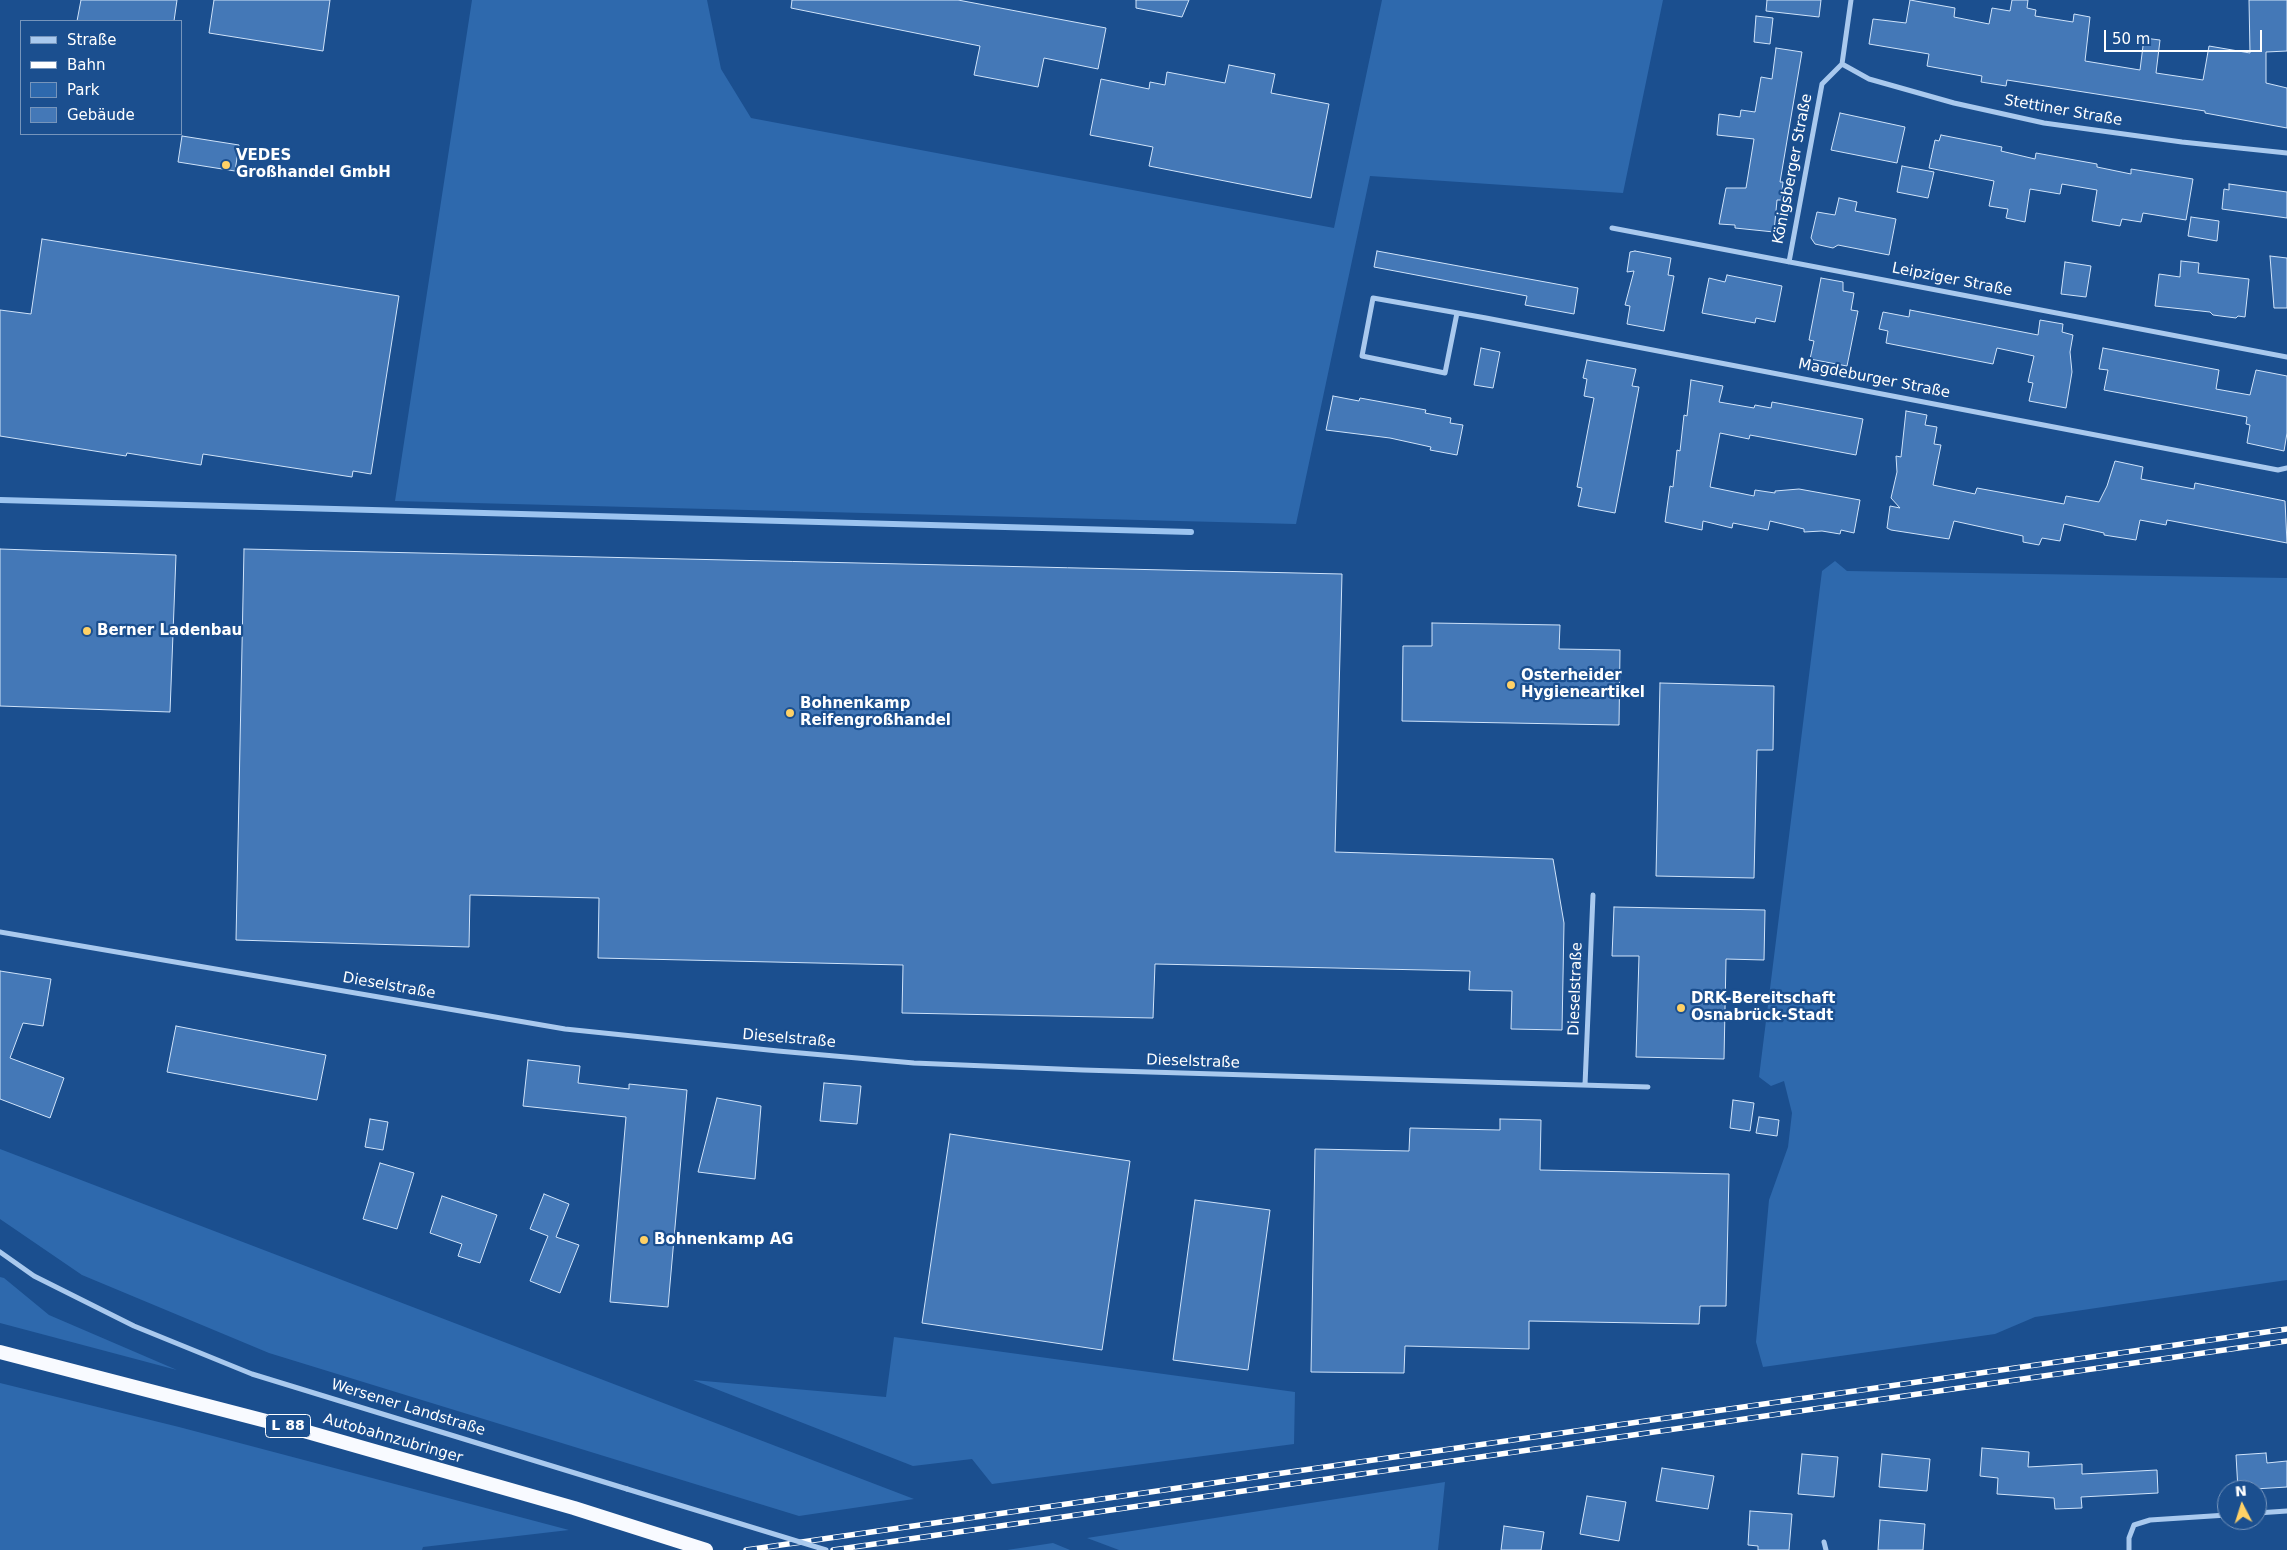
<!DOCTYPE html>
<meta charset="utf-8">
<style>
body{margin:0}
#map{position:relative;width:2287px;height:1550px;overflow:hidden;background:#1b4f8f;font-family:"DejaVu Sans",sans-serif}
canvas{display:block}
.legend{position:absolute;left:20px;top:20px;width:162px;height:115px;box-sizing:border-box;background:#1b4f8f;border:1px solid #7695bc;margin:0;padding:6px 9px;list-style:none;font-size:15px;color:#fff}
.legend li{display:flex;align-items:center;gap:10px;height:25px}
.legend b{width:25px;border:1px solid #7695bc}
.north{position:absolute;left:2217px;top:1480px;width:50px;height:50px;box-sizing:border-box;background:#1b4f8f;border:1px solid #7695bc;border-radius:50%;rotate:355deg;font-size:14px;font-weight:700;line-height:20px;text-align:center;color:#fff}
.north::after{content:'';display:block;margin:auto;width:18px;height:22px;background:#ffd166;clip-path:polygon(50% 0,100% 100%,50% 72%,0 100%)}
.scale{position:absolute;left:2104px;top:30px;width:158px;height:22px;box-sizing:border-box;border:2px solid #fff;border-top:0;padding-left:6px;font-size:15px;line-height:18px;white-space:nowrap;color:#fff;-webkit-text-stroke:4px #1b4f8f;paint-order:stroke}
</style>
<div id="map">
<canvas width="2287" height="1550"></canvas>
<ul class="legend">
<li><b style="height:6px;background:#a9c9ee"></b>Straße</li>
<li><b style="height:6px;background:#fff"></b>Bahn</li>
<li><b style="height:14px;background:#2e69ad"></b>Park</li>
<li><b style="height:14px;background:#4478b7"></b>Gebäude</li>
</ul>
<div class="north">N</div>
<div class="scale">50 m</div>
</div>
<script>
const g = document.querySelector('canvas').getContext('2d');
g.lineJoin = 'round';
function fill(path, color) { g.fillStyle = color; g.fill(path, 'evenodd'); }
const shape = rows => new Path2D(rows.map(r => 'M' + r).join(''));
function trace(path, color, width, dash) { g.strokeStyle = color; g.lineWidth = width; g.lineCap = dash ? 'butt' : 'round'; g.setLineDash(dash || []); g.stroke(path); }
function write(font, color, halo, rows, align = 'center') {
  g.font = font + ' "DejaVu Sans",sans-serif'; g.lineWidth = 4.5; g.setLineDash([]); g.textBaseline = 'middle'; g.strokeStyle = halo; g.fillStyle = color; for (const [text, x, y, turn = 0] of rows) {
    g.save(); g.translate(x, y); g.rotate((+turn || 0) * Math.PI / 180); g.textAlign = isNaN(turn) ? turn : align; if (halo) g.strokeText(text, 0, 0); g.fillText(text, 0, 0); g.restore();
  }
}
const green = shape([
 [472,0,707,0,721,69,751,118,1334,228,1382,0,1663,0,1623,193,1370,176,1296,524,395,501],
 [1835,561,1847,571,2287,578,2287,1280,2035,1317,1995,1334,1763,1367,1756,1342,1769,1200,1788,1147,1792,1113,1784,1081,1771,1086,1759,1077,1822,571],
 [0,1149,914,1499,799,1516,269,1353,82,1275,0,1219],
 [0,1277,4,1278,49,1315,177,1370,0,1323],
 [894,1337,1295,1392,1294,1444,992,1484,972,1459,913,1466,693,1380,886,1397],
 [0,1383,179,1427,569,1530,423,1547,422,1550,0,1550],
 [1445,1482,1438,1550,1119,1550,1087,1538],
 [1053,1543,1070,1550,1007,1550]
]);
const stream = shape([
 [0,500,1191,532]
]);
const building = shape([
 [81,0,177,0,174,21,77,21,81,0],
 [214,0,330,0,323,51,209,33,214,0],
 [792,0,958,0,1106,28,1098,69,1044,58,1038,87,974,75,980,46,791,8,792,0],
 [1136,0,1189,0,1182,17,1136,8,1136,0],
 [1767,0,1821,0,1819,17,1766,11,1767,0],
 [1910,0,1955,8,1954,17,1989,24,1992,8,2010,11,2012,0,2028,0,2027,8,2036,10,2035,16,2073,22,2074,14,2090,17,2085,61,2140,70,2144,38,2160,40,2156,73,2203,80,2209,46,2250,53,2249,0,2287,0,2287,51,2266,52,2266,83,2287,88,2287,128,2205,113,2205,111,2007,80,2006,86,1981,82,1982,76,1927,66,1929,54,1869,44,1873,19,1906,23,1910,0],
 [1756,16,1773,18,1770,44,1754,42,1756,16],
 [1776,48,1802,52,1780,182,1783,182,1781,200,1777,200,1774,232,1735,228,1735,225,1719,224,1726,188,1746,188,1754,139,1717,135,1719,114,1740,117,1741,110,1755,112,1761,77,1772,79,1776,48],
 [1229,65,1275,74,1271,93,1329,104,1311,198,1149,166,1153,147,1090,135,1101,79,1149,89,1150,82,1165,85,1167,72,1225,83,1229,65],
 [1840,113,1905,127,1897,163,1831,150,1840,113],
 [1941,135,2002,147,2001,151,2035,159,2036,153,2097,164,2097,167,2131,174,2131,169,2193,179,2186,220,2143,213,2141,222,2122,219,2120,226,2092,221,2097,190,2062,184,2060,194,2030,189,2025,222,2006,218,2008,209,1989,206,1994,181,1929,168,1935,140,1939,141,1941,135],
 [182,136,239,145,235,171,178,162,182,136],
 [1902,166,1934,172,1928,198,1897,192,1902,166],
 [2229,184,2287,192,2287,218,2222,209,2224,189,2229,190,2229,184],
 [1839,198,1857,202,1855,211,1896,219,1889,255,1838,245,1833,248,1815,244,1811,238,1817,212,1835,215,1839,198],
 [2191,217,2219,221,2217,241,2188,236,2191,217],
 [42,239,399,296,371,474,353,471,352,477,203,454,201,465,127,453,126,456,0,436,0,310,31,314,42,239],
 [1377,251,1578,288,1574,314,1525,305,1527,296,1374,267,1377,251],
 [1635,251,1671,258,1668,275,1674,276,1664,331,1627,324,1630,306,1625,305,1634,271,1627,272,1630,252,1635,251],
 [2270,256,2287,258,2287,308,2274,308,2270,256],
 [2181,261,2199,263,2198,273,2249,279,2245,317,2238,316,2236,318,2213,315,2210,312,2155,306,2159,274,2180,277,2181,261],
 [2065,262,2091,266,2086,297,2061,294,2065,262],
 [1727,275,1782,286,1775,322,1756,318,1755,323,1702,313,1709,278,1725,282,1727,275],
 [1821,278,1843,282,1843,291,1854,293,1851,310,1858,311,1847,366,1810,359,1814,341,1809,340,1821,278],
 [1910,310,2038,335,2040,320,2063,324,2062,332,2073,335,2070,352,2072,372,2066,408,2029,401,2033,383,2028,382,2034,356,1997,348,1993,364,1886,343,1888,331,1879,329,1883,312,1909,317,1910,310],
 [1481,348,1500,352,1493,388,1474,385,1481,348],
 [2103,348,2219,370,2216,389,2250,395,2256,370,2287,376,2287,433,2284,451,2247,443,2250,425,2246,424,2247,417,2104,390,2108,370,2099,369,2103,348],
 [1587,360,1636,369,1632,386,1639,387,1615,513,1578,506,1582,488,1577,487,1594,398,1584,396,1587,379,1583,378,1587,360],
 [1691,380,1723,386,1719,402,1754,408,1755,405,1771,408,1772,402,1863,419,1856,455,1750,435,1749,439,1720,433,1710,487,1754,496,1755,490,1775,493,1775,491,1799,489,1860,500,1854,533,1841,530,1840,534,1822,531,1804,532,1804,529,1770,521,1768,530,1733,523,1732,528,1703,521,1702,530,1665,522,1670,486,1673,487,1677,450,1680,451,1684,415,1687,416,1691,380],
 [1333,396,1359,401,1360,398,1426,410,1425,413,1451,418,1450,423,1463,425,1457,455,1430,450,1431,447,1390,438,1326,430,1333,396],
 [1906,411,1927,415,1925,425,1937,427,1934,444,1941,445,1933,485,1975,494,1977,488,2064,504,2066,496,2099,502,2107,486,2115,461,2143,467,2141,479,2194,489,2195,483,2285,501,2287,543,2167,520,2166,525,2140,520,2136,540,2104,535,2104,533,2064,524,2060,541,2042,538,2039,545,2023,542,2023,536,1954,521,1949,539,1891,530,1887,528,1890,506,1900,508,1891,498,1897,472,1896,456,1901,457,1906,411],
 [0,549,176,555,170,712,0,706,0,549],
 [244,549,1342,574,1335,852,1553,859,1564,923,1562,1030,1511,1029,1512,991,1469,990,1470,971,1155,964,1153,1018,902,1013,903,965,598,958,599,898,470,895,469,947,236,940,244,549],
 [1432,623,1560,625,1559,649,1620,650,1619,725,1402,721,1403,646,1432,646,1432,623],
 [1660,683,1774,686,1773,750,1757,750,1754,878,1656,876,1660,683],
 [1614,907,1765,910,1764,960,1726,959,1724,1059,1636,1057,1639,956,1612,956,1614,907],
 [0,971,51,979,43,1026,23,1023,10,1058,64,1078,50,1118,0,1099,0,971],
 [176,1026,326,1055,317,1100,167,1072,176,1026],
 [528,1060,580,1066,578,1083,629,1089,629,1084,687,1090,668,1307,610,1302,626,1117,523,1106,528,1060],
 [824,1083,861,1086,857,1124,820,1121,824,1083],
 [717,1098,761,1106,755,1179,698,1172,717,1098],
 [1733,1100,1754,1103,1750,1131,1730,1128,1733,1100],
 [1759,1117,1779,1120,1777,1136,1756,1133,1759,1117],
 [370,1119,388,1122,383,1150,365,1147,370,1119],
 [1500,1119,1541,1120,1540,1170,1729,1174,1726,1306,1700,1306,1699,1324,1529,1321,1529,1349,1405,1346,1404,1373,1311,1372,1315,1149,1409,1151,1410,1128,1500,1130,1500,1119],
 [950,1134,1130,1161,1102,1350,922,1323,950,1134],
 [380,1163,414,1173,397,1229,363,1219,380,1163],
 [544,1194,569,1204,556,1237,579,1245,560,1293,530,1281,548,1236,530,1229,544,1194],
 [442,1196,497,1215,480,1263,458,1256,462,1244,430,1233,442,1196],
 [1195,1200,1270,1210,1248,1370,1173,1360,1195,1200],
 [1982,1448,2029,1452,2028,1467,2082,1464,2082,1474,2157,1470,2158,1493,2081,1497,2082,1508,2055,1509,2054,1498,1997,1494,1998,1478,1980,1476,1982,1448],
 [2266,1453,2267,1463,2287,1461,2287,1487,2238,1490,2236,1455,2266,1453],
 [1802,1454,1838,1457,1834,1497,1798,1494,1802,1454],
 [1882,1454,1930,1459,1927,1491,1879,1487,1882,1454],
 [1662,1468,1714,1476,1708,1509,1656,1501,1662,1468],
 [1587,1496,1626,1502,1619,1541,1580,1534,1587,1496],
 [1750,1511,1792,1514,1789,1550,1758,1550,1758,1546,1748,1545,1750,1511],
 [1880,1520,1925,1524,1923,1550,1878,1550,1880,1520],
 [1504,1526,1544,1532,1541,1550,1501,1550,1504,1526]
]);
const minor = shape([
 [1842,64,1869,79,1954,103,2044,123,2182,142,2287,153],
 [1612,228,2287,357],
 [1789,262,1822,84,1842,64,1851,0],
 [1457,313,1445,373,1362,356,1373,298,1486,318,2278,470,2287,468],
 [0,932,565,1029,778,1051,914,1063,1083,1070,1648,1087],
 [1585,1085,1593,895],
 [0,1252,34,1276,134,1326,252,1374,627,1489],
 [2257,1513,2287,1511],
 [1824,1542,1826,1550],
 [2129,1550,2129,1538,2134,1525,2150,1520,2227,1515]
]);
const trunk = shape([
 [0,1352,297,1429,574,1508,706,1550]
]);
const rail = shape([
 [746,1550,2287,1329],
 [833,1550,2287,1341]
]);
const minorBridge = shape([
 [627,1489,826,1550]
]);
const markers = [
 [226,165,5,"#ffd166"],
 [87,631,5,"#ffd166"],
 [1511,685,5,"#ffd166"],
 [790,713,5,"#ffd166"],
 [1681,1008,5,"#ffd166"],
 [644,1240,5,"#ffd166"]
];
const shields = [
 [288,1426,45]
];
const shieldNames = [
 ["L 88",288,1426]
];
const streetNames = [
 ["Stettiner Straße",2063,111,10],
 ["Königsberger Straße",1793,169,-79],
 ["Leipziger Straße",1952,280,11],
 ["Magdeburger Straße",1874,379,11],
 ["Dieselstraße",389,986,10],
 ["Dieselstraße",1576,989,-88],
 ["Dieselstraße",789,1039,5],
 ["Dieselstraße",1193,1062,2],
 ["Wersener Landstraße",408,1408,17],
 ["Autobahnzubringer",393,1439,16]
];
const poiNames = [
 ["VEDES",236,156],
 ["Großhandel GmbH",236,173],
 ["Berner Ladenbau",97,631],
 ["Osterheider",1521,676],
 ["Hygieneartikel",1521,693],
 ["Bohnenkamp",800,704],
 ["Reifengroßhandel",800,721],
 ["DRK-Bereitschaft",1691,999],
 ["Osnabrück-Stadt",1691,1016],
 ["Bohnenkamp AG",654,1240]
];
fill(green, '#2e69ad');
trace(stream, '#9cc4f0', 6);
fill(building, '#4478b7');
trace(building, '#cfe3fa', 1);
trace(minor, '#a9c9ee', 5);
trace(trunk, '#f8faff', 14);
trace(rail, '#fff', 5.5);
trace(rail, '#1b4f8f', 4, [11]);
trace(minorBridge, '#a9c9ee', 5);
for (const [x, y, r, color] of markers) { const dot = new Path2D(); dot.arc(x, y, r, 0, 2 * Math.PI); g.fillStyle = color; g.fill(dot); trace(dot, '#1b4f8f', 2); }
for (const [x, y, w] of shields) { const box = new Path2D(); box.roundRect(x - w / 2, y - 11.5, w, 23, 4); g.fillStyle = '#1b4f8f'; g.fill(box); trace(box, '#fff', 1); }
write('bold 14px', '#fff', null, shieldNames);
write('15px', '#fff', '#1b4f8f', streetNames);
write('bold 15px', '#fff', '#1b4f8f', poiNames, 'left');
</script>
